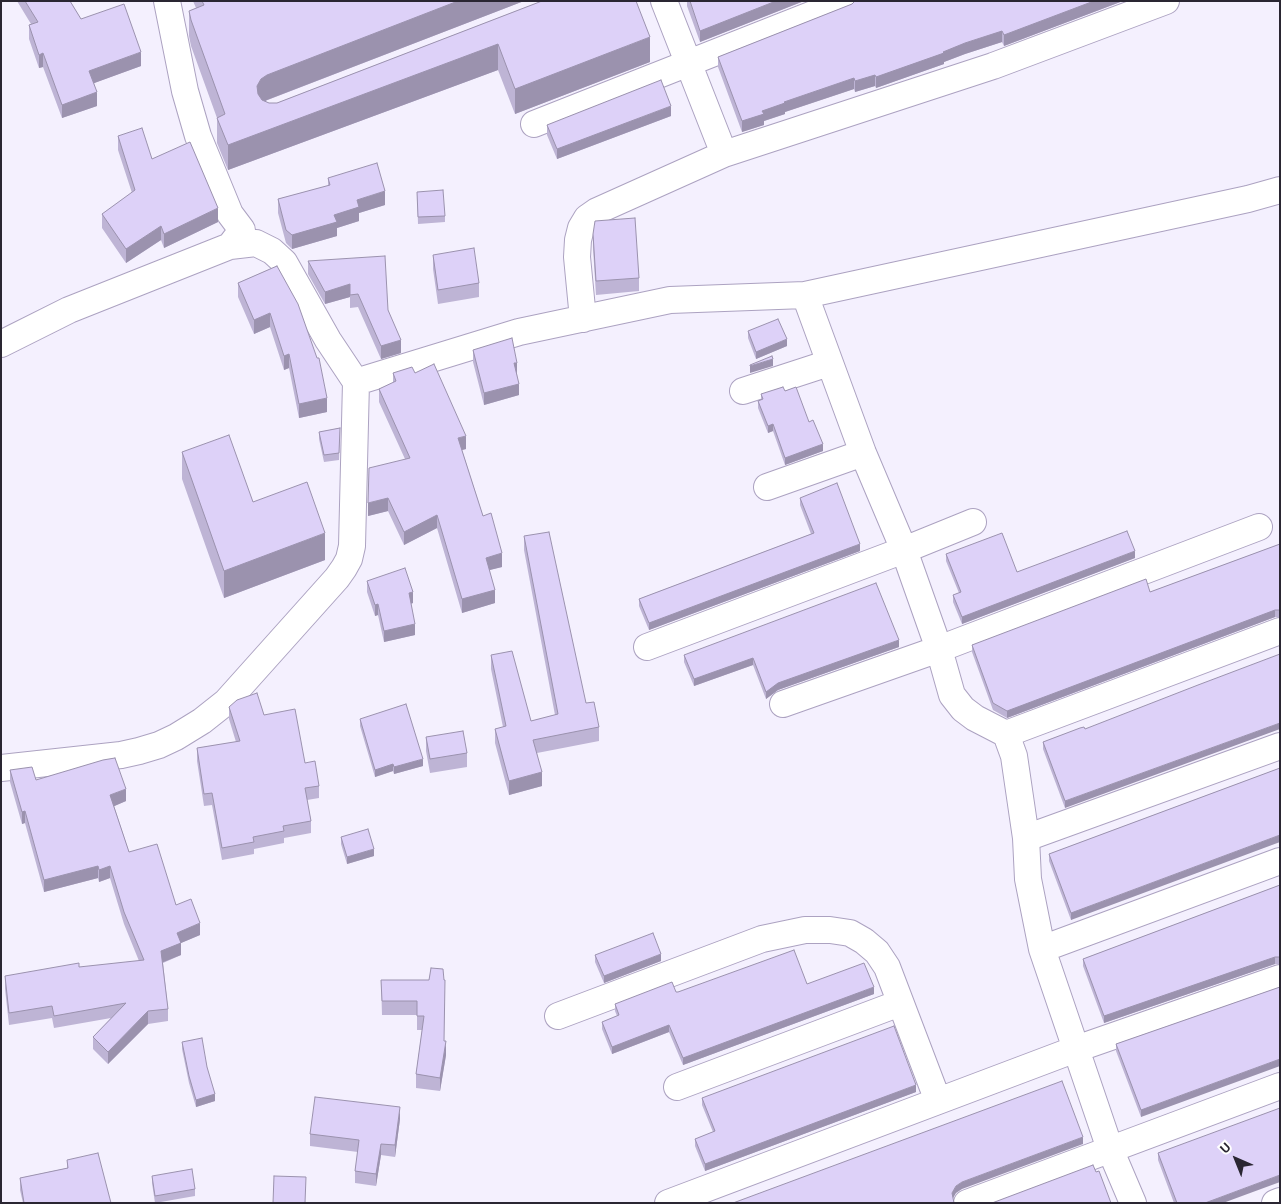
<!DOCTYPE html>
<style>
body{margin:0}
#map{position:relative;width:1281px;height:1204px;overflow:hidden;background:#f4f0fe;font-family:"Alegreya Sans",sans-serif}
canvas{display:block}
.frame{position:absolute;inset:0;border:2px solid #2a2632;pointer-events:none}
.north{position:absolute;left:1211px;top:1134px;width:50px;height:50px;-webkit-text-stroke:4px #fff;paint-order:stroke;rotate:316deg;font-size:14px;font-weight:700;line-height:20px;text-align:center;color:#2a2632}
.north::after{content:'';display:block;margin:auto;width:18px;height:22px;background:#2a2632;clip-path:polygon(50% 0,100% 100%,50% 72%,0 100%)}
</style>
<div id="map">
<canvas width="1281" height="1204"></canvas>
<div class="frame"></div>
<div class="north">U</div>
</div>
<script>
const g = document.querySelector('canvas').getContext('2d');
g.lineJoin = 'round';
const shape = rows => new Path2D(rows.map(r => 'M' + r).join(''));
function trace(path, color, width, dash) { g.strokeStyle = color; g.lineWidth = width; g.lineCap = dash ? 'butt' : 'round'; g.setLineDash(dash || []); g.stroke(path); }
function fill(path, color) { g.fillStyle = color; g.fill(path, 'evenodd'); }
const street = shape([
 [167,1,185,91,198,136,230,214,242,230,230,246],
 [664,1,724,154,993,66,1166,1],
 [534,124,846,1],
 [805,295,863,453,904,550,939,649,952,695,963,709,975,718,1006,734,1014,756,1026,838,1028,879,1042,949,1110,1149,1133,1203],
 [583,319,577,257,578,240,581,228,587,218,597,211,724,154],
 [1,344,69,310,230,246,256,243,272,251,284,262,328,340,356,382,352,546,349,559,344,568,337,578,226,702,202,721,176,737,159,745,139,751,121,755,1,768],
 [356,382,519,332,670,300,805,295,1248,199,1280,190],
 [743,391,829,363],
 [767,487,863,453],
 [647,647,904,550,973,522],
 [783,704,939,649,1259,527],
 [1006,734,1280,631],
 [1026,838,1280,746],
 [1042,949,1280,861],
 [558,1016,762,939,805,930,830,930,850,933,864,941,877,952,887,967,938,1101],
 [677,1087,900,1003],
 [668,1203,1076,1049,1280,978],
 [967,1203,1280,1086],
 [1275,1203,1280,1201]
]);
const wall = shape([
 [17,1,70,1,81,19,141,66,94,83,97,106,62,118,43,67,39,68,29,39,29,25,31,24],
 [193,1,524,1,265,101,269,103,277,103,542,1,650,62,515,114,498,70,228,170,217,143,217,118,191,46,189,36,189,11,196,8],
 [687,1,804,1,700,42,687,6],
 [1123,1,1004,46,1002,42,965,54,944,62,944,64,876,88,875,86,855,92,854,89,785,112,785,114,764,121,764,125,742,132,718,67,718,57,852,4],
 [671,116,557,159,547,135,547,125],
 [118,136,152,159,218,222,164,248,161,240,126,263,102,228,102,214,132,193,118,150],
 [328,178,385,205,359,213,359,221,337,228,337,236,292,249,286,243,278,213,278,199,328,186],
 [417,192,445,216,445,222,418,224],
 [593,234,639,278,639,291,596,295,593,248],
 [433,255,479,283,479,297,438,304,433,269],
 [308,261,388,310,401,353,381,359,358,307,350,308,350,297,325,304,308,274],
 [277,266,327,412,299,418,289,368,284,370,270,327,254,334,238,297,238,283],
 [748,331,787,346,756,359,748,338],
 [473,350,517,374,519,395,484,405,473,362],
 [393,373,415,373,466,449,462,450,483,516,502,567,489,570,495,603,462,613,437,528,404,545,388,511,368,516,405,459,379,402,379,389,393,383],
 [785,391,823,451,785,465,773,431,768,433,758,408,758,401,761,400,761,394],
 [340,428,339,460,324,462,319,439,319,432],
 [182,452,253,502,325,560,224,598,182,479],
 [800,498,860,551,649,630,639,606,639,599,811,534,800,505],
 [524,536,586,703,599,727,599,741,537,753,542,786,509,795,495,743,495,729,503,727,491,669,491,655,531,721,555,715,524,550],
 [1280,544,1280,617,1275,617,1007,718,993,710,972,652,972,645,1150,592],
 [946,554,1017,572,1135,558,962,624,953,602,953,595,959,593,946,561],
 [367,581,413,603,411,604,415,635,384,642,378,615,375,616,367,592],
 [899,647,778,690,766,699,753,665,694,686,684,662,684,655],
 [229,707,264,715,305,763,319,786,319,798,307,800,311,821,311,833,284,838,284,843,254,849,254,854,222,860,212,805,204,806,197,761,197,748,236,742,229,719],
 [360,719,423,766,394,774,393,771,375,777,360,726],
 [1084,727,1065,808,1043,749,1043,742],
 [426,737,467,753,467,767,430,773,426,751],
 [1280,768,1071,920,1049,861,1049,854],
 [10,770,36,780,126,801,114,806,129,852,176,905,200,935,181,943,181,955,163,963,168,1009,168,1021,148,1024,108,1064,93,1049,93,1037,111,1018,54,1028,52,1018,9,1025,5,989,5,976,139,961,124,924,110,878,99,882,98,878,44,892,25,823,22,824,10,782],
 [341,837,374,856,347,864,341,844],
 [1280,885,1280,964,1275,964,1104,1023,1083,966,1083,959],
 [595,955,661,961,604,983,595,962],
 [381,980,429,980,444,1041,446,1055,440,1091,416,1088,416,1074,422,1030,417,1030,417,1015,382,1015],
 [807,984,874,994,683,1065,669,1032,612,1054,602,1029,602,1022,617,1016,615,1011,615,1004,676,992],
 [1280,987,1141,1117,1116,1051,1116,1044],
 [182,1042,207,1067,215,1101,196,1107,189,1083,182,1049],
 [916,1092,705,1171,695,1146,695,1139,713,1132,702,1105,702,1098],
 [400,1119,395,1157,381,1155,376,1186,355,1183,355,1171,358,1152,310,1146,310,1134],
 [1158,1153,1223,1203,1174,1203,1158,1160],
 [67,1160,111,1203,23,1203,20,1190,20,1178,67,1168],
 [152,1176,195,1189,195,1196,155,1203,152,1183]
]);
const shadedWall = shape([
 [458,1,524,1,267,100,261,104,257,111,257,86,261,79,267,75],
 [776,1,804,1,700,42,700,31],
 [1094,1,1123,1,1004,46,1004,35],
 [1002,31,1002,42,965,54,944,62,944,64,876,88,876,77,965,43],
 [650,37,650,62,515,114,515,89],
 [498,44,498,70,228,170,228,145],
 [141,52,141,66,89,85,89,71],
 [43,53,43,67,39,68,39,55],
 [875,75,875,86,855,92,855,81],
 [854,78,854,89,785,112,785,114,764,121,764,125,742,132,742,121,762,111,784,102],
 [97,92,97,106,62,118,62,105],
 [671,106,671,116,557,159,557,149],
 [385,191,385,205,359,213,359,221,337,228,337,236,292,249,292,235,334,215,357,200],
 [218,208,218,222,164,248,164,234],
 [161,226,161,240,126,263,126,249],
 [350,284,350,297,325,304,325,292],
 [270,313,270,327,254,334,254,320],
 [787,339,787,346,756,359,756,352],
 [401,340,401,353,381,359,381,346],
 [289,354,289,368,284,370,284,356],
 [773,359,773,366,750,373,750,366],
 [514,363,517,363,517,374,514,375],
 [519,384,519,395,484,405,484,393],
 [327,398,327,412,299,418,299,404],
 [773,424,773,431,768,433,768,426],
 [466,436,466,449,458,451,458,438],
 [823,444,823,451,785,465,785,458],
 [388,498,388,511,368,516,368,503],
 [437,515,437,528,404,545,404,532],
 [325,533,325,560,224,598,224,571],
 [860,544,860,551,649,630,649,623],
 [1135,551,1135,558,962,624,962,617],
 [502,553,502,567,486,571,486,558],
 [495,590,495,603,462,613,462,599],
 [413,592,413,603,409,604,409,593],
 [378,604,378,615,375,616,375,605],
 [1275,610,1275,617,1007,718,1007,711],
 [415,624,415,635,384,642,384,631],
 [899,640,899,647,778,690,766,699,766,692,778,683],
 [753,658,753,665,694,686,694,679],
 [1280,723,1280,729,1065,808,1065,801],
 [423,759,423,766,394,774,394,767],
 [393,764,393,771,375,777,375,770],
 [542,772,542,786,509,795,509,781],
 [126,789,126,801,110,808,110,795],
 [25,811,25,823,22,824,22,812],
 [1280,835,1280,842,1071,920,1071,913],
 [374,849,374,856,347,864,347,857],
 [98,866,98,878,44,892,44,880],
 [110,866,110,878,99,882,99,870],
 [200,923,200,935,181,943,181,955,161,963,161,951,177,933],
 [661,954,661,961,604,983,604,976],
 [1275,957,1275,964,1104,1023,1104,1016],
 [874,987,874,994,683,1065,683,1058],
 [148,1011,148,1024,108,1064,108,1052],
 [669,1025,669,1032,612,1054,612,1047],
 [446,1041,446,1055,440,1091,440,1078],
 [1280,1059,1280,1066,1141,1117,1141,1110],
 [916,1085,916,1092,705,1171,705,1164],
 [215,1094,215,1101,196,1107,196,1100],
 [400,1107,400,1119,395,1157,395,1145],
 [1083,1137,1083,1144,962,1189,956,1193,952,1200,952,1193,956,1186,962,1182],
 [381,1144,381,1155,376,1186,376,1174],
 [1280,1175,1280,1182,1223,1203,1205,1203]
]);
const building = shape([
 [25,1,70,1,81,19,124,4,141,52,89,71,97,92,62,105,43,53,39,55,29,25,38,22,25,1],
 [202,1,458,1,267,75,261,79,257,86,258,94,262,100,269,103,277,103,542,1,636,1,650,37,515,89,498,44,228,145,217,118,225,114,191,20,189,11,204,5,202,1],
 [690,1,776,1,700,31,690,1],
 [855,1,1094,1,1004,35,1002,31,965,43,943,52,944,53,876,77,875,75,855,81,854,78,784,102,785,103,762,111,764,114,742,121,718,57,852,4,855,1],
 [661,80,671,106,557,149,547,125,661,80],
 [142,128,152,159,190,142,218,208,164,234,161,226,126,249,102,214,135,190,118,136,142,128],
 [377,163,385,191,357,200,359,207,334,215,337,222,292,235,286,230,278,199,330,185,328,178,377,163],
 [443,190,445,216,418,217,417,192,443,190],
 [635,218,639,278,596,281,593,234,595,221,635,218],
 [474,248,479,283,438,290,433,255,474,248],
 [385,256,388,310,401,340,381,346,358,294,350,295,350,284,325,292,308,261,385,256],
 [277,266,298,304,317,358,319,358,327,398,299,404,289,354,284,356,270,313,254,320,238,283,277,266],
 [778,319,787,339,756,352,748,331,778,319],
 [512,338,517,363,514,363,519,384,484,393,473,350,512,338],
 [772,356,773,359,750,366,750,365,772,356],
 [434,364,466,436,458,438,483,516,491,513,502,553,486,558,495,590,462,599,437,515,404,532,388,498,368,503,369,468,410,458,379,389,396,381,393,373,412,367,415,373,434,364],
 [783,387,785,391,796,387,809,422,813,420,823,444,785,458,773,424,768,426,758,401,763,399,761,394,783,387],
 [340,428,339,453,324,455,319,432,340,428],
 [229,435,253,502,307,482,325,533,224,571,182,452,229,435],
 [837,483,860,544,649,623,639,599,814,533,800,498,837,483],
 [1127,531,1135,551,962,617,953,595,961,592,946,554,1002,533,1017,572,1127,531],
 [549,532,586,703,594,702,599,727,533,740,542,772,509,781,495,729,506,726,491,655,512,651,531,721,558,714,524,536,549,532],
 [1280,544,1280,610,1275,610,1007,711,993,703,972,645,1146,579,1150,592,1280,544],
 [405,568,413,592,409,593,415,624,384,631,378,604,375,605,367,581,405,568],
 [876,583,899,640,778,683,766,692,753,658,694,679,684,655,876,583],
 [1280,654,1280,723,1065,801,1043,742,1080,728,1084,727,1085,729,1198,685,1280,654],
 [257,693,264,715,295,709,305,763,315,761,319,786,305,788,311,821,283,826,284,831,253,837,254,842,222,848,212,793,204,794,197,748,240,741,229,707,237,700,257,693],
 [406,704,423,759,394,767,393,764,375,770,360,719,406,704],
 [463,731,467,753,430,759,426,737,463,731],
 [115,758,126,789,110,795,129,852,157,844,176,905,191,899,200,923,177,933,181,943,161,951,168,1009,148,1011,108,1052,93,1037,126,1003,54,1016,52,1006,9,1013,5,976,79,963,79,967,144,960,124,912,110,866,99,870,98,866,44,880,25,811,22,812,10,770,32,767,36,780,103,760,115,758],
 [1280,768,1280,835,1071,913,1049,854,1280,768],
 [368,829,374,849,347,857,341,837,368,829],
 [1280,885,1280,957,1275,957,1104,1016,1083,959,1280,885],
 [653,933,661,954,604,976,595,955,653,933],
 [794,950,807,984,864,963,874,987,683,1058,669,1025,612,1047,602,1022,619,1015,615,1004,672,982,676,992,678,992,794,950],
 [431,968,443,969,444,980,445,980,444,1041,446,1041,440,1078,416,1074,424,1016,417,1016,417,1001,382,1001,381,980,429,980,431,968],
 [1280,987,1280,1059,1141,1110,1116,1044,1280,987],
 [894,1026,916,1085,705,1164,695,1139,715,1131,702,1098,894,1026],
 [202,1038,207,1067,215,1094,196,1100,189,1076,182,1042,202,1038],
 [1062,1081,1083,1137,962,1182,956,1186,952,1193,954,1203,733,1203,1062,1081],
 [315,1097,400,1107,395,1145,381,1144,376,1174,355,1171,359,1140,310,1134,315,1097],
 [1280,1108,1280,1175,1205,1203,1177,1203,1158,1153,1280,1108],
 [98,1153,111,1203,24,1203,20,1178,68,1168,67,1160,98,1153],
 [1093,1165,1096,1172,1099,1171,1111,1203,992,1203,1093,1165],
 [192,1169,195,1189,155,1196,152,1176,192,1169],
 [274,1176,306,1177,305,1203,273,1203,274,1176]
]);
trace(street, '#aca2c1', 28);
trace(street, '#fff', 26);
fill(wall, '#beb4d5');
fill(shadedWall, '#9b92ae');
fill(building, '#ddd1f8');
trace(building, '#9b92ae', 1);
</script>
